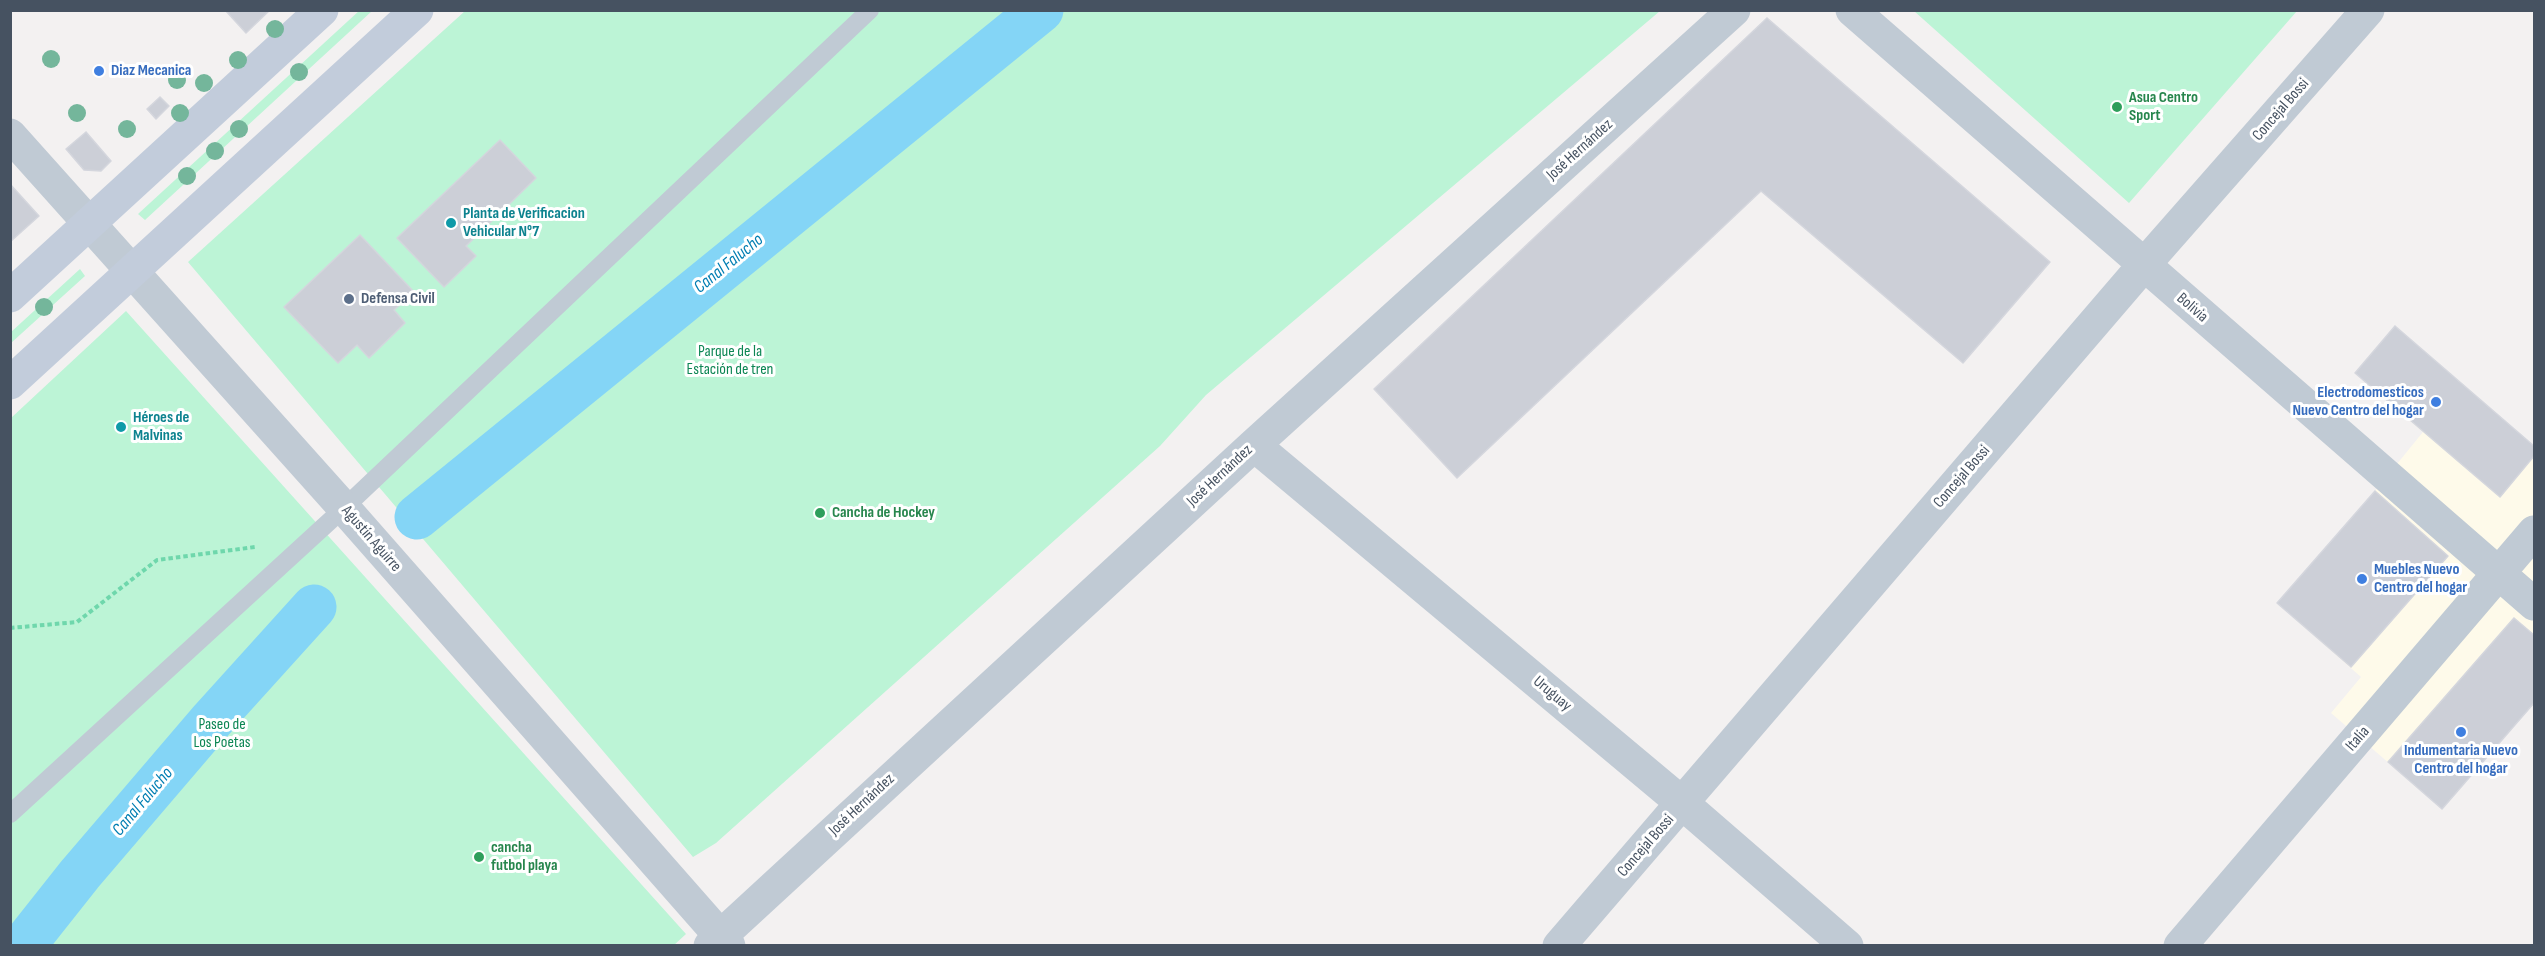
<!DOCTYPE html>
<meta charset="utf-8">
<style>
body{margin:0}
#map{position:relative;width:2545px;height:956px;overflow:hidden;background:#f3f1f1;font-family:"Sofia Sans Condensed",sans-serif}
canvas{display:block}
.frame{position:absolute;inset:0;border:12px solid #465261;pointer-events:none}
</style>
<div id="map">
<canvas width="2545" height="956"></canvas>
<div class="frame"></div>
</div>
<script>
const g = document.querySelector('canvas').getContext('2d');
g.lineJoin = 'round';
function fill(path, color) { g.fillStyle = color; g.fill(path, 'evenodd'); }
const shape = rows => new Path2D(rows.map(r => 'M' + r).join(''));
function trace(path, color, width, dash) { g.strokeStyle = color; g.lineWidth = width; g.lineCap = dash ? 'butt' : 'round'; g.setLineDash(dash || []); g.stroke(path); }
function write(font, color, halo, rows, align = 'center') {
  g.font = font + ' "Sofia Sans Condensed",sans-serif'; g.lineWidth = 6; g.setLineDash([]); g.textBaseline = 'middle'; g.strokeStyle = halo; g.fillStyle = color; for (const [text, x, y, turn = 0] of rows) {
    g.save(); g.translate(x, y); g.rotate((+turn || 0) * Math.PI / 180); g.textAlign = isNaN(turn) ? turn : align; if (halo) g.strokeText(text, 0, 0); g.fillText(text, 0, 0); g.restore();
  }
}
const commercial = shape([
 [2395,326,2534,446,2534,703,2442,809,2331,713,2361,677,2277,603,2375,491,2423,432,2355,373]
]);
const green = shape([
 [360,10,372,11,145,220,138,214],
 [465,11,1660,11,1206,395,1160,446,716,843,693,857,188,262],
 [1914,11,2297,11,2129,203],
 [80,269,85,276,11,343,11,332],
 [126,311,686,934,673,946,11,946,11,418]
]);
const canal = shape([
 [417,517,1041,10],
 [23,946,80,874,210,722,314,607]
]);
const building = shape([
 [225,10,270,10,246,33,225,10],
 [1767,18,2050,262,1963,363,1761,191,1457,478,1374,389,1767,18],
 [160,97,169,106,156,119,147,109,160,97],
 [86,132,111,161,101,171,84,170,66,149,86,132],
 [500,140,536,178,466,246,476,256,444,287,397,238,500,140],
 [10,184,39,216,10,242,10,184],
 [360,235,414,292,394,310,405,323,369,358,357,345,338,363,284,307,360,235],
 [2395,326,2534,446,2534,456,2500,497,2355,373,2395,326],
 [2375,491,2448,556,2351,667,2277,603,2375,491],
 [2514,618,2534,635,2534,703,2442,809,2388,762,2514,618]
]);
const path = shape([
 [10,628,77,622,157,560,255,547]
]);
const service = shape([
 [10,814,344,508,870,10]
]);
const minor = shape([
 [1852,10,2534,604],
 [10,135,344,508,729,946],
 [1254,445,1682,803,1847,946],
 [710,946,1254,445,1734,10],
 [1559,946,2143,266,2368,10],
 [2180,946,2534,532]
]);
const secondary = shape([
 [10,296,322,10],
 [10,383,417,10]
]);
const trees = [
 [275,29],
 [51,59],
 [238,60],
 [299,72],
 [177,80],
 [204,83],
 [77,113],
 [180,113],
 [127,129],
 [239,129],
 [215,151],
 [187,176],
 [44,307]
];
const markers = [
 [99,71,6,"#3f7fe0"],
 [2117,107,6,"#2e9e5b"],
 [451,223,6,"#0f9aa8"],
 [349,299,6,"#5c6f8a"],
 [2436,402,6,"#3f7fe0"],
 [121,427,6,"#0f9aa8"],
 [820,513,6,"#2e9e5b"],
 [2362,579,6,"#3f7fe0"],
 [2461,732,6,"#3f7fe0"],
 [479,857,6,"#2e9e5b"]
];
const shopNames = [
 ["Diaz Mecanica",111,71],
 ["Electrodomesticos",2424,393,"right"],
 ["Nuevo Centro del hogar",2424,411,"right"],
 ["Muebles Nuevo",2374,570],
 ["Centro del hogar",2374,588],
 ["Indumentaria Nuevo",2461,751,"center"],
 ["Centro del hogar",2461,769,"center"]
];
const leisureNames = [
 ["Asua Centro",2129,98],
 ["Sport",2129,116],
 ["Cancha de Hockey",832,513],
 ["cancha",491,848],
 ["futbol playa",491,866]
];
const streetNames = [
 ["Concejal Bossi",2281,110,-49],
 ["José Hernández",1580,150,-42],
 ["Bolivia",2192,308,41],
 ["José Hernández",1220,476,-43],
 ["Concejal Bossi",1962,477,-49],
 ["Agustín Aguirre",371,539,49],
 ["Uruguay",1552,694,40],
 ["Italia",2358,739,-49],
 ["José Hernández",862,805,-43],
 ["Concejal Bossi",1646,846,-49]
];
const cultureNames = [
 ["Planta de Verificacion",463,214],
 ["Vehicular N°7",463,232],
 ["Héroes de",133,418],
 ["Malvinas",133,436]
];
const serviceNames = [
 ["Defensa Civil",361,299]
];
const parkNames = [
 ["Parque de la",730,352],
 ["Estación de tren",730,370],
 ["Paseo de",222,725],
 ["Los Poetas",222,743]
];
const waterNames = [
 ["Canal Falucho",729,264,-39],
 ["Canal Falucho",143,802,-50]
];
fill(commercial, '#fefaea');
fill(green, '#bcf4d6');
trace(canal, '#84d5f6', 45);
fill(building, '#cccfd7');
trace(building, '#d4d6dd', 1.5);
trace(path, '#6fd7ac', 4, [4.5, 3]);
trace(service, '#c0cad4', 18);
trace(minor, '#c0cad4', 33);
trace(secondary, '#c2ccdb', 33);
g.fillStyle = '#74b69b';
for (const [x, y] of trees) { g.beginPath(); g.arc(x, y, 9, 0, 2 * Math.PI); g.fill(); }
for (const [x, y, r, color] of markers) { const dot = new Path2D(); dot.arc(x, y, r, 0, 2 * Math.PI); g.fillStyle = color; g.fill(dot); trace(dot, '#fff', 2); }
write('bold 16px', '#366cbe', '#fff', shopNames, 'left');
write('bold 16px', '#27864d', '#fff', leisureNames, 'left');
write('16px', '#465261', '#fff', streetNames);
write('bold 16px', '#0d838f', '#fff', cultureNames, 'left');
write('bold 16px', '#4e5e75', '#fff', serviceNames, 'left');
write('16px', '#0d8654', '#fff', parkNames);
write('italic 18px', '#017eb2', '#fff', waterNames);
</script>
